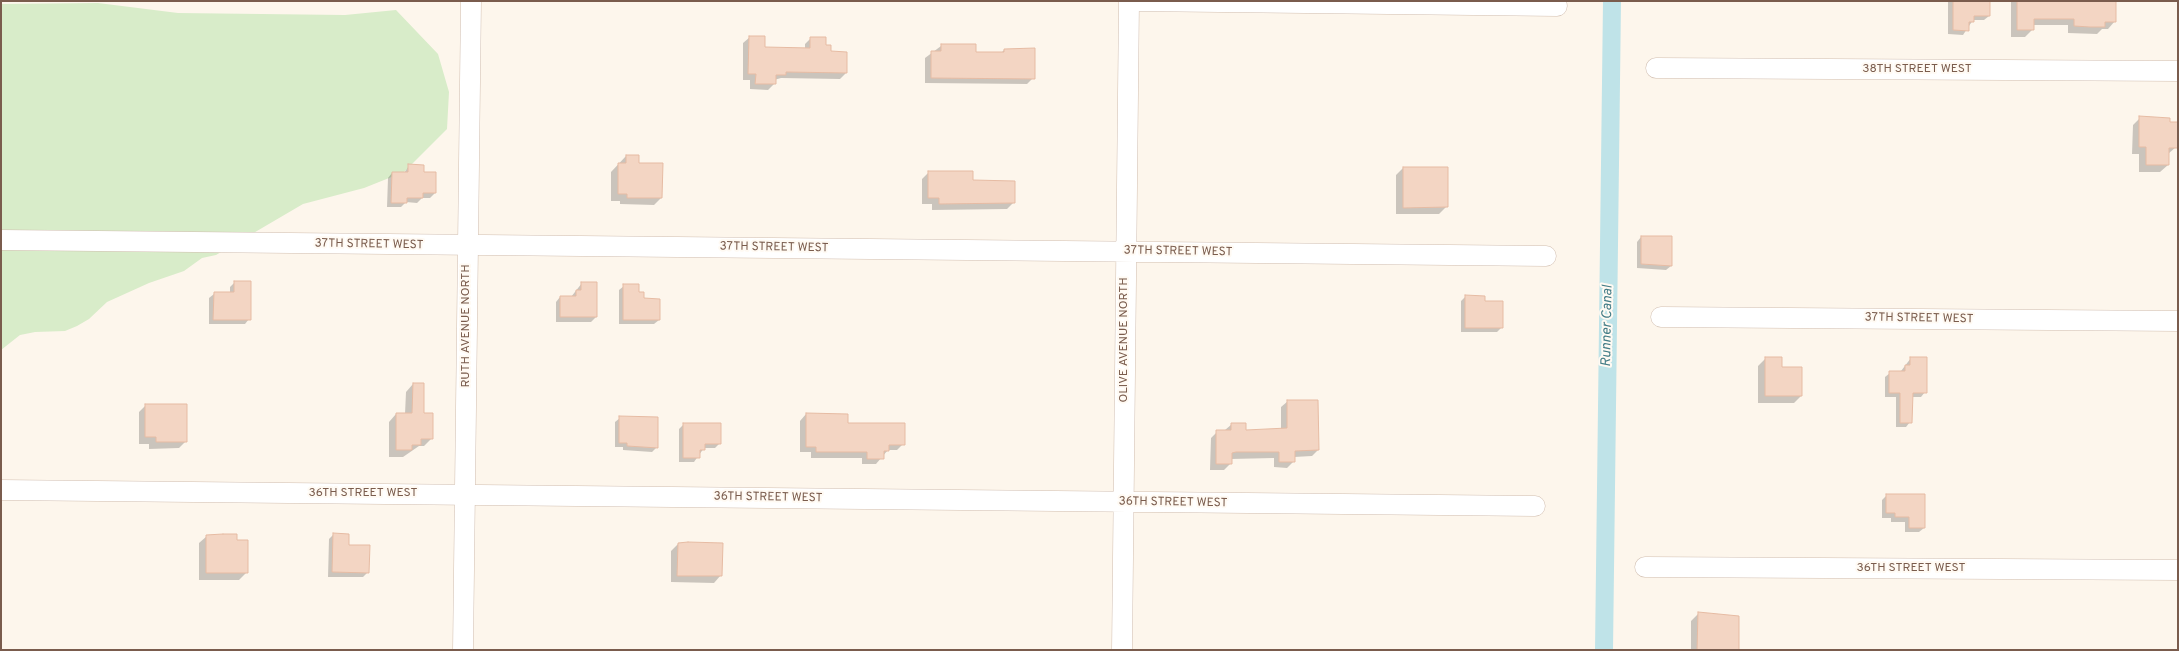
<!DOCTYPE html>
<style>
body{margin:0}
#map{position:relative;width:2179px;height:651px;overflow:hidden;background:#fdf6ec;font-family:Overpass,sans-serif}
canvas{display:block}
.frame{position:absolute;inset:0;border:2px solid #7a5c4d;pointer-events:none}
</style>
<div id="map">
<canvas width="2179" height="651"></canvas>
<div class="frame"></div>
</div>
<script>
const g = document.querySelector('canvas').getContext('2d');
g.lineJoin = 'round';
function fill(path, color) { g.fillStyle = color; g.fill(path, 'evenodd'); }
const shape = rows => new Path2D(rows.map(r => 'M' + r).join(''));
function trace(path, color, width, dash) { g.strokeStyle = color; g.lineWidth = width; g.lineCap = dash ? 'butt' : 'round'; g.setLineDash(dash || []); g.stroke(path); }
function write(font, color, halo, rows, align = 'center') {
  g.font = font + ' Overpass,sans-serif'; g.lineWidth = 4; g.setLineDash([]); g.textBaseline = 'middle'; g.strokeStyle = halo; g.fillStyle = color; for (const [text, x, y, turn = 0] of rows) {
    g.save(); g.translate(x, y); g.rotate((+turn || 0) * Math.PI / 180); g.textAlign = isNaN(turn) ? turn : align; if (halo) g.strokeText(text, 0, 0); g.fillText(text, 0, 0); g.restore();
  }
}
const green = shape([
 [98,3,178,13,345,15,396,10,438,54,449,92,447,129,404,172,364,188,303,204,216,255,202,258,184,271,149,283,107,302,89,319,77,326,65,331,35,332,20,335,1,350,1,4]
]);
const shadow = shape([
 [1948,1,1989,1,1989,16,1984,20,1973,20,1963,35,1948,34],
 [2011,1,2115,1,2115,21,2108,29,2102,29,2097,34,2068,33,2068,25,2033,25,2033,29,2025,37,2011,37],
 [750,37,764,48,805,49,805,44,811,38,825,46,846,73,840,79,781,78,774,80,774,84,768,90,750,89,750,80,743,80,743,43],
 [941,46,974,53,1001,53,1004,50,1033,78,1027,84,925,83,925,58],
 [2140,118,2176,147,2168,154,2168,165,2160,172,2139,172,2139,154,2132,154,2133,125],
 [626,156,638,165,661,198,654,205,620,204,620,201,611,201,611,172],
 [409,166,422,173,435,193,430,198,422,198,417,203,406,202,401,207,387,207,388,178,392,173,404,173],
 [1403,168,1446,207,1439,214,1396,214,1396,175],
 [929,172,972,181,1013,203,1007,209,932,210,932,204,922,204,922,179],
 [1641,237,1671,266,1666,270,1637,268,1637,242],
 [235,282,249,319,245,324,209,324,209,298,214,294,230,294,230,287],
 [582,283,596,317,591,322,556,322,556,302,560,297,571,297],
 [624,286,643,300,659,320,654,324,619,324,619,290],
 [1466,296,1484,302,1502,327,1497,332,1461,332,1461,301],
 [1911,358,1925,392,1921,397,1911,397,1910,422,1906,427,1896,427,1896,397,1885,397,1885,377,1890,373,1901,371],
 [1765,359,1780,369,1801,396,1794,403,1758,403,1758,366],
 [413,384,431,439,424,446,419,446,403,457,389,457,389,422,396,414,405,414,406,392],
 [1288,401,1318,450,1312,456,1294,457,1294,461,1287,468,1274,467,1274,458,1231,459,1231,463,1224,470,1210,470,1211,438,1217,432,1225,430,1232,424,1245,432,1281,430,1281,407],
 [146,405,186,441,179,448,149,449,149,444,139,444,139,412],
 [806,414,903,444,897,450,888,450,876,464,862,464,862,458,811,458,811,452,800,452,800,421],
 [620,418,657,447,652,452,623,450,623,447,615,447,615,422],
 [684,424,719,444,715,448,704,448,694,462,679,462,679,429],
 [1887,495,1924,528,1919,532,1905,532,1905,522,1891,522,1891,518,1882,518,1882,500],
 [333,535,348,546,368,572,363,577,328,577,329,539],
 [207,536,236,541,247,572,239,580,199,580,199,543],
 [678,544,721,575,714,583,671,582,671,551],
 [1698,614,1738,650,1691,650,1691,621]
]);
const canal = shape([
 [1604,650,1612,1]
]);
const building = shape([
 [1953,1,1990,1,1990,16,1974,16,1974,22,1969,22,1969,31,1953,30,1953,1],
 [2017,1,2116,1,2116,22,2105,22,2105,27,2090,27,2074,26,2074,19,2034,19,2034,30,2017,30,2017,1],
 [749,36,765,36,765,47,810,48,810,37,826,37,826,45,831,45,831,51,847,52,847,73,786,72,786,75,776,75,776,84,755,84,756,74,748,74,749,36],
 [941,44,976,44,976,52,1004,52,1004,49,1035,48,1035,79,931,78,931,51,941,51,941,44],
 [2139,116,2170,118,2170,122,2178,122,2178,148,2169,148,2169,165,2146,165,2146,147,2139,147,2139,116],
 [626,155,639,155,639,163,663,163,662,198,627,198,627,194,618,194,618,163,626,163,626,155],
 [408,164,424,165,424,172,436,172,436,193,423,193,423,198,407,198,407,203,391,203,392,172,408,172,408,164],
 [1403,167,1448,167,1448,207,1403,208,1403,167],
 [928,171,973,171,973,180,1015,181,1015,203,939,204,939,198,928,198,928,171],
 [1641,236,1672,236,1672,266,1641,264,1641,236],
 [234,281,251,281,251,320,213,320,214,292,234,292,234,281],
 [581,282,597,282,597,317,560,317,560,296,576,296,576,290,581,290,581,282],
 [623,284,639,284,639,292,644,292,644,298,660,299,660,320,623,320,623,284],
 [1465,295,1485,296,1485,301,1503,301,1503,328,1465,328,1465,295],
 [1765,357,1782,357,1782,367,1802,367,1802,396,1765,396,1765,357],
 [1910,357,1927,357,1927,393,1913,393,1912,423,1900,423,1900,393,1889,393,1889,371,1905,371,1905,365,1910,365,1910,357],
 [413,383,424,383,424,413,433,413,433,439,421,439,421,445,412,445,412,450,396,450,396,413,412,413,413,383],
 [1287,400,1318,400,1319,450,1295,451,1295,462,1279,462,1279,452,1236,452,1232,453,1232,464,1216,464,1216,430,1231,430,1231,423,1246,423,1246,430,1287,428,1287,400],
 [145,404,187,404,187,442,156,442,156,437,145,437,145,404],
 [806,413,848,414,848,423,905,423,905,445,889,445,889,451,884,451,884,459,867,459,867,452,816,452,816,447,806,447,806,413],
 [619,416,658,417,658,448,627,446,627,443,619,443,619,416],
 [683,423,721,423,721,444,705,444,705,450,700,450,700,458,683,458,683,423],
 [1886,494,1925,494,1925,528,1909,528,1909,517,1895,517,1895,513,1886,513,1886,494],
 [333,533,349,534,349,545,370,545,369,573,332,572,333,533],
 [223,534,237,534,237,540,248,540,248,573,206,573,206,535,223,534],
 [688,542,723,543,722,576,677,576,678,543,688,542],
 [1698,612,1739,616,1739,650,1697,650,1698,612]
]);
const minor = shape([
 [1136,1,1557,6],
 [1656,68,2178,71],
 [1,240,1546,256],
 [1661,317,2178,321],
 [1,490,1535,506],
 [1645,567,2178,570],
 [463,650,471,1],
 [1122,650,1129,1]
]);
const streetNames = [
 ["38TH STREET WEST",1917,70],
 ["37TH STREET WEST",369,245,1],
 ["37TH STREET WEST",774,248,1],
 ["37TH STREET WEST",1178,252,1],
 ["37TH STREET WEST",1919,319,1],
 ["RUTH AVENUE NORTH",467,326,-90],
 ["OLIVE AVENUE NORTH",1125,340,-90],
 ["36TH STREET WEST",363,494],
 ["36TH STREET WEST",768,498,1],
 ["36TH STREET WEST",1173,503,1],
 ["36TH STREET WEST",1911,569]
];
const waterNames = [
 ["Runner Canal",1608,326,-89]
];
fill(green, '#d8ecc9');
fill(shadow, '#0003');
trace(canal, '#bfe3e8', 18);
fill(building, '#f3d5c3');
trace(building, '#e6bba3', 1);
trace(minor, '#d1beb0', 21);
trace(minor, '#fff', 20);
write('12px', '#7a5c4d', '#fffaf3', streetNames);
write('italic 14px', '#437c86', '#fffaf3', waterNames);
</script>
